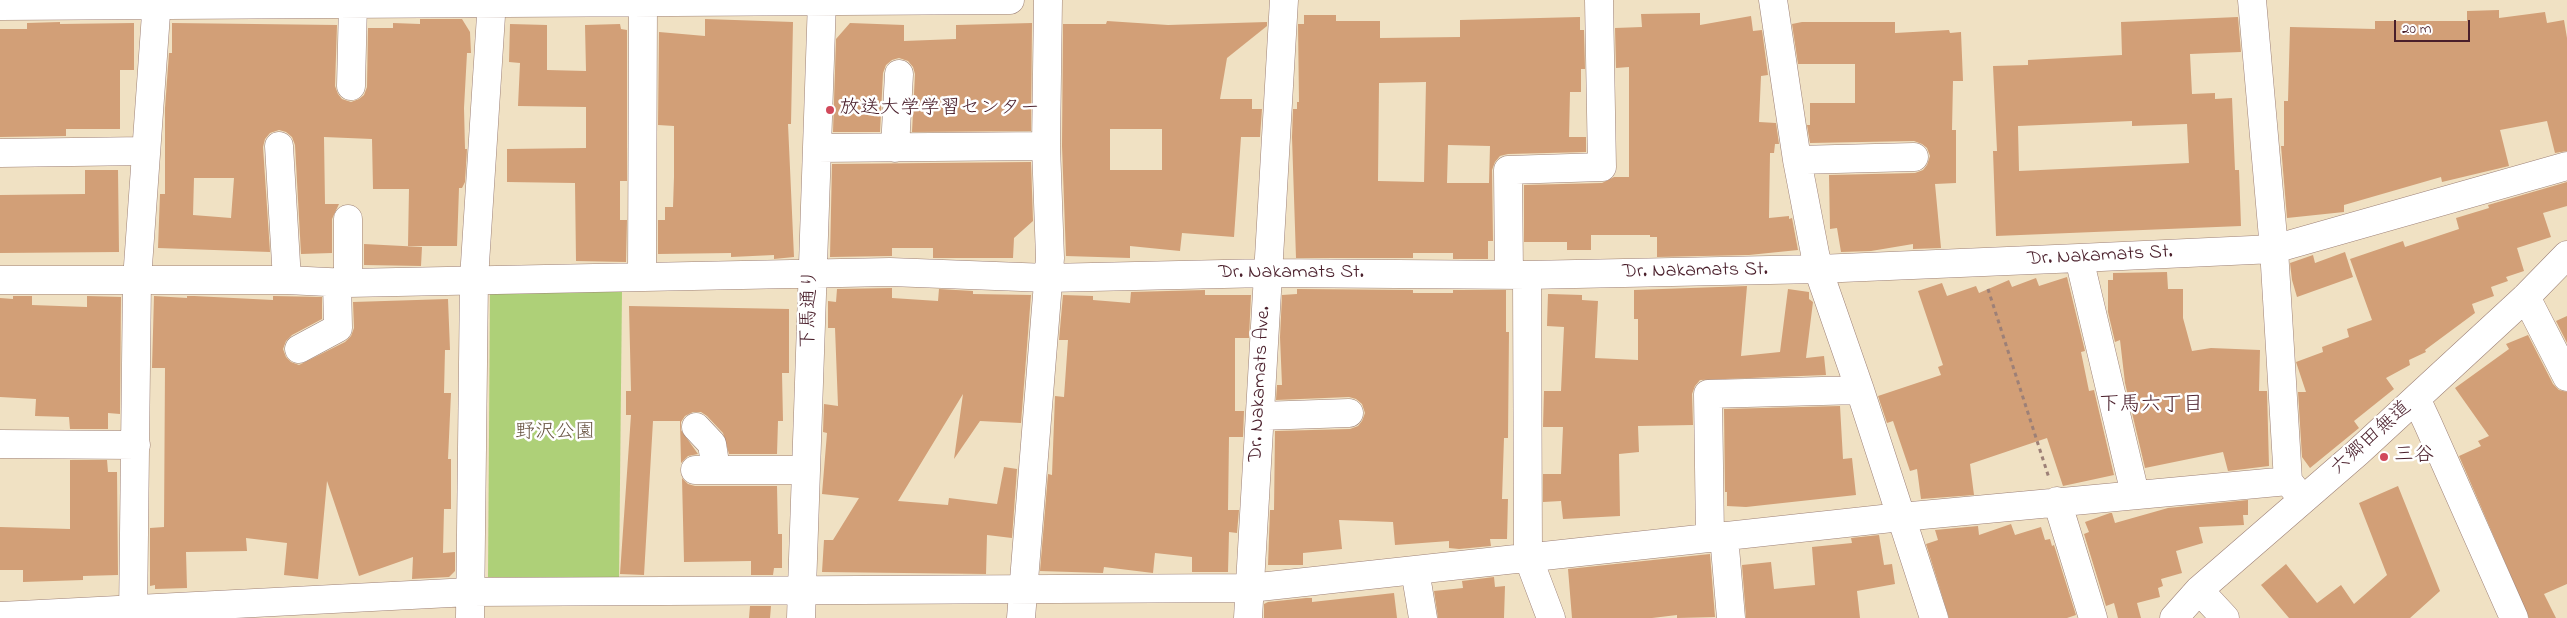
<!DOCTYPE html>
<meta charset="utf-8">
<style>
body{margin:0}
#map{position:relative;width:2567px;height:618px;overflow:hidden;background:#f0e1c3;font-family:"Indie Flower",sans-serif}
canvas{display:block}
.scale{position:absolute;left:2394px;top:20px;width:76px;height:22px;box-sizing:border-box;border:2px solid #4a1f2b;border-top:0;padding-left:6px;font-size:15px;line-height:18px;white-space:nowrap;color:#4a1f2b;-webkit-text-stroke:4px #fff;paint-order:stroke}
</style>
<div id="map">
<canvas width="2567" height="618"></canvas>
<div class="scale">20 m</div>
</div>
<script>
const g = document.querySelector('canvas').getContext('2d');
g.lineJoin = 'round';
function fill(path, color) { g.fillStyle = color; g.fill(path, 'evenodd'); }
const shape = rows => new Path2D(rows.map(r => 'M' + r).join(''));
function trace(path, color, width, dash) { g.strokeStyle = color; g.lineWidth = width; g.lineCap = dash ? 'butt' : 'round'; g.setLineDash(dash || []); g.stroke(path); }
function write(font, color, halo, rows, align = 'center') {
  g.font = font + ' "Indie Flower","Klee One",sans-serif'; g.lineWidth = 5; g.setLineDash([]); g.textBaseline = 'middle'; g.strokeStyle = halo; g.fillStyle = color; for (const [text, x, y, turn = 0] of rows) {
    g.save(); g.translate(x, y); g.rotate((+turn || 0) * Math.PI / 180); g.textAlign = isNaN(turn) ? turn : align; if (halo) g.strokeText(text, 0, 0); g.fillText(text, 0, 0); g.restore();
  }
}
const green = shape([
 [490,291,622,291,619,578,488,577]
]);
const building = shape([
 [2499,10,2499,18,2545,12,2547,23,2564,20,2567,38,2567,151,2555,153,2547,121,2500,130,2509,166,2442,182,2441,177,2344,205,2344,212,2287,218,2281,146,2284,146,2284,101,2288,101,2290,27,2375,29,2375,21,2467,21,2467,11],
 [1700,13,1700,25,1751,16,1753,31,1762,30,1768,75,1761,76,1759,122,1776,123,1779,144,1775,144,1774,153,1770,153,1769,218,1789,216,1789,219,1792,218,1798,250,1749,255,1657,257,1657,237,1650,237,1650,235,1591,235,1591,250,1567,250,1567,242,1524,242,1524,185,1602,183,1614,177,1629,177,1629,67,1616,68,1615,28,1642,27,1641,14],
 [1304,15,1336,15,1336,21,1380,21,1380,38,1460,37,1460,20,1580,17,1580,30,1584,30,1585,69,1581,69,1581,92,1570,92,1569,137,1586,137,1586,152,1508,154,1500,156,1495,162,1492,170,1493,241,1488,241,1488,259,1453,259,1453,253,1413,253,1413,258,1296,258,1292,137,1293,109,1297,109,1297,102,1299,102,1298,24,1304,24],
 [1426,82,1424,182,1378,181,1379,83],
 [1448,145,1490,146,1489,183,1447,183],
 [2238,17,2241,52,2190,54,2192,94,2215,93,2215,99,2232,98,2235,170,2239,170,2241,226,1996,236,1993,151,1997,151,1993,66,2028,65,2028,60,2122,55,2121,22],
 [2132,121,2132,126,2187,124,2189,163,2019,171,2018,126],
 [420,19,462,19,470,32,471,53,467,53,464,108,465,149,467,149,465,182,462,188,459,188,457,246,408,246,409,189,373,189,372,139,324,137,325,204,339,204,332,219,332,253,301,254,295,145,292,137,286,132,279,130,270,133,265,139,263,147,270,252,158,248,160,194,165,194,165,108,169,53,172,53,172,23,337,25,335,86,338,94,342,99,351,102,359,99,364,95,367,87,368,28,393,28,393,23,420,24],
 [194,178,234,178,231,218,193,215],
 [705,19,793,22,791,124,788,124,794,257,774,259,774,255,731,257,731,253,658,254,658,220,665,220,665,207,673,207,674,177,674,126,658,125,659,32,705,36],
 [1107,21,1168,25,1267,22,1267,26,1227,58,1220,99,1252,99,1252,109,1262,109,1260,137,1241,137,1234,237,1182,233,1180,251,1130,246,1130,258,1066,256,1062,146,1063,24,1106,24],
 [1110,129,1162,129,1162,170,1110,170],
 [60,22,60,24,134,23,134,70,120,70,120,129,66,129,66,136,0,137,0,29,27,29,27,23],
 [1802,22,1895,22,1895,33,1949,30,1950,33,1961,32,1963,81,1953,81,1952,130,1956,130,1956,183,1935,184,1941,248,1913,249,1913,244,1871,251,1841,252,1837,228,1830,229,1829,175,1915,173,1923,170,1927,165,1930,156,1927,148,1922,144,1914,141,1810,143,1807,125,1810,125,1810,103,1855,103,1855,64,1798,64,1792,24],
 [850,23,904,25,904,41,956,39,956,25,1032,23,1031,131,912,132,915,74,913,67,908,61,899,58,892,60,886,65,883,73,880,132,833,132,836,39],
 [510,24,547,25,547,70,586,71,585,25,620,24,621,29,627,30,627,181,620,181,620,220,627,220,626,262,576,261,575,183,507,182,507,149,586,148,586,107,518,106,520,63,509,62],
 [1031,162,1033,221,1014,238,1013,258,933,258,933,248,892,248,892,256,830,257,832,164],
 [85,170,118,170,119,252,0,253,0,195,85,194],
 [2567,182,2567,206,2543,213,2551,237,2517,248,2524,271,2506,277,2508,281,2491,287,2494,296,2472,304,2475,313,2425,350,2426,352,2409,360,2410,365,2386,378,2394,389,2354,421,2359,428,2310,468,2302,457,2298,392,2306,392,2296,362,2323,352,2322,347,2349,337,2347,329,2372,320,2350,259,2403,241,2405,247,2459,229,2456,218,2489,208,2488,205],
 [364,244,422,247,421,266,364,265],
 [2345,252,2353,277,2297,297,2292,280,2290,263,2313,255,2315,263],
 [2167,272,2168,289,2183,289,2183,318,2192,351,2211,348,2260,350,2259,391,2267,391,2269,466,2228,471,2223,452,2145,468,2125,383,2120,340,2115,342,2108,312,2108,280,2113,280,2113,273],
 [2067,277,2085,351,2081,352,2089,391,2094,390,2114,475,2063,486,2047,438,1970,464,1974,495,1921,499,1917,469,1910,471,1893,421,1887,423,1878,396,1941,375,1938,367,1943,365,1918,291,1942,283,1947,296,1976,286,1979,293,2009,280,2012,287,2036,278,2039,286],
 [1747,286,1741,356,1780,352,1788,289,1809,292,1809,299,1813,302,1806,358,1824,356,1826,375,1700,380,1695,386,1692,394,1693,425,1638,426,1639,452,1619,454,1620,516,1563,519,1561,501,1543,502,1543,474,1561,474,1563,427,1543,427,1544,391,1561,391,1564,327,1547,326,1548,294,1582,295,1582,300,1598,301,1595,358,1638,360,1638,319,1634,319,1634,290],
 [892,288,892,298,938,301,939,289,973,291,973,294,1031,295,1021,423,980,421,954,459,963,394,898,501,948,505,949,498,997,504,1004,467,1017,469,1012,538,987,535,986,574,822,572,824,540,833,540,859,498,822,494,827,433,823,432,824,404,838,406,835,328,828,328,828,301,836,302,837,289],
 [1297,289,1413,290,1413,293,1453,293,1453,290,1506,290,1506,332,1509,332,1508,438,1504,438,1502,499,1508,499,1507,539,1490,539,1491,546,1459,549,1449,548,1449,541,1395,545,1393,522,1339,520,1342,549,1303,553,1303,565,1268,565,1270,510,1274,510,1275,431,1350,429,1358,426,1362,421,1365,413,1362,404,1356,399,1349,397,1276,400,1277,385,1282,385,1280,337,1282,295,1297,294],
 [1205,290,1205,295,1251,295,1249,338,1235,338,1235,411,1244,411,1243,437,1229,437,1228,510,1239,510,1237,533,1229,532,1228,572,1192,572,1192,557,1155,553,1153,573,1104,567,1103,573,1040,571,1048,474,1052,475,1055,396,1064,397,1068,340,1059,340,1063,295,1093,296,1093,300,1130,303,1131,292],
 [13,296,32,296,32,305,87,307,87,296,121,297,120,414,108,413,108,429,70,429,69,417,35,416,36,399,0,397,0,298,13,299],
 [154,296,187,298,187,296,194,296,273,300,273,296,322,297,322,319,292,335,286,341,283,349,286,357,291,362,299,365,345,342,351,336,354,328,353,302,448,299,450,350,445,350,444,393,451,393,448,459,451,459,451,509,444,509,443,553,455,552,455,571,449,577,412,579,413,557,359,576,327,481,318,579,284,575,287,543,246,538,247,551,186,552,187,588,155,589,155,585,150,586,150,528,164,527,165,368,152,368],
 [629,306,789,309,789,373,782,373,783,421,778,421,777,454,729,454,723,433,707,416,701,412,693,412,685,416,681,422,681,430,698,454,688,456,681,463,680,421,653,421,644,575,620,574,631,415,626,415,626,391,631,391],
 [2567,316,2567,343,2556,321],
 [2528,335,2553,384,2559,390,2567,392,2567,584,2544,594,2556,618,2529,618,2459,456,2481,446,2478,441,2489,436,2455,388,2509,349,2506,344],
 [1840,406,1843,459,1852,458,1856,495,1746,507,1727,506,1727,492,1725,492,1724,409],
 [70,460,107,460,108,472,117,472,118,575,83,576,83,580,23,582,23,570,0,570,0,527,70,529],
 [682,478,688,484,695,486,777,486,778,534,782,534,782,568,774,568,773,575,751,575,751,561,684,562],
 [2398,486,2440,591,2410,618,2289,618,2261,585,2286,564,2317,603,2341,585,2354,604,2387,575,2359,503],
 [2248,500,2248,515,2243,515,2244,525,2199,527,2203,543,2176,551,2182,573,2161,579,2163,586,2158,588,2160,597,2137,603,2141,618,2118,618,2114,603,2106,606,2084,534,2089,532,2085,522,2110,513,2112,513,2115,523,2168,508],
 [2011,524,2015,535,2041,527,2045,540,2050,539,2052,546,2054,545,2076,615,2067,618,1949,618,1926,544,1938,540,1935,530,1978,526,1979,535],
 [1879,535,1884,565,1892,564,1895,584,1857,591,1860,618,1746,618,1742,565,1771,562,1774,589,1815,585,1812,547,1852,543,1851,538],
 [1710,554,1715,617,1677,618,1677,615,1652,618,1572,618,1568,569],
 [1494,577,1495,587,1505,586,1504,618,1438,618,1434,591,1463,588,1462,581],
 [1394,593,1397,618,1264,618,1264,604,1268,602,1306,598,1312,598,1312,602],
 [750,606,771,606,770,618,749,618]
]);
const path = shape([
 [1988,289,2049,478]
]);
const minor = shape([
 [1773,0,1797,160,1818,269,1860,390,1934,618],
 [2252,0,2274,249,2288,481,2300,496],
 [0,6,1010,0],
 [351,86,353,3],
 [279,146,287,280],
 [817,148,1046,146],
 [895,148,899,74],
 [0,153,145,151],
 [1797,160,1914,157],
 [348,219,348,283],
 [2079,258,2135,494],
 [1509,275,1508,170,1602,167,1599,0],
 [1527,275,1528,557,1551,618],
 [642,277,643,2],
 [0,280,287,280,348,283,890,272,1048,278,1267,273,1527,275,1818,269,2079,258,2274,249,2567,166],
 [2526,297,2567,377],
 [299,349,338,328,337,282],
 [2414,401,2421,409,2428,424,2514,618],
 [1260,416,1349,413],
 [696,427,712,444,716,470],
 [0,444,136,445],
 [695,470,806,470],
 [2057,501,2093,618],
 [1724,536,1731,618],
 [1710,538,1708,394,1860,390],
 [1415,570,1423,618],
 [2199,590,2225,618],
 [0,616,470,592,1250,588,1901,517,2288,481],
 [133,618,137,280,157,0],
 [470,618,474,279,492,0],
 [801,618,822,0],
 [1021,618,1050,258,1046,146,1048,0],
 [1248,618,1284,0],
 [2174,618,2199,590,2357,453,2526,297,2567,255]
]);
const markers = [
 [830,110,5,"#d1495b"],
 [2384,457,5,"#d1495b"]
];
const poiNames = [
 ["放送大学学習センター",840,110],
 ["三谷",2394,457]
];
const streetNames = [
 ["Dr. Nakamats St.",2100,257,-3],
 ["Dr. Nakamats St.",1695,272,-1],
 ["Dr. Nakamats St.",1291,274],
 ["下馬通り",811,309,-88],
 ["Dr. Nakamats Ave.",1261,384,-87],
 ["六郷田無道",2372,439,-42]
];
const parkNames = [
 ["野沢公園",555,434]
];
const neighbourhoodNames = [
 ["下馬六丁目",2151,407]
];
fill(green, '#aed078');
fill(building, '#d29f77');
trace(minor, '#9d8077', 29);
trace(path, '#9d8077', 3, [4, 4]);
trace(minor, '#fff', 28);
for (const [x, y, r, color] of markers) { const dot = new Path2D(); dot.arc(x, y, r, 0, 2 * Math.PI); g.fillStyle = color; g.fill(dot); trace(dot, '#fff', 2); }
write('20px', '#4a1f2b', '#fff', poiNames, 'left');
write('20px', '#4a1f2b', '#fff', streetNames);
write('20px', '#685442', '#fff', parkNames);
write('21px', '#4a1f2b', '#fff', neighbourhoodNames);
</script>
